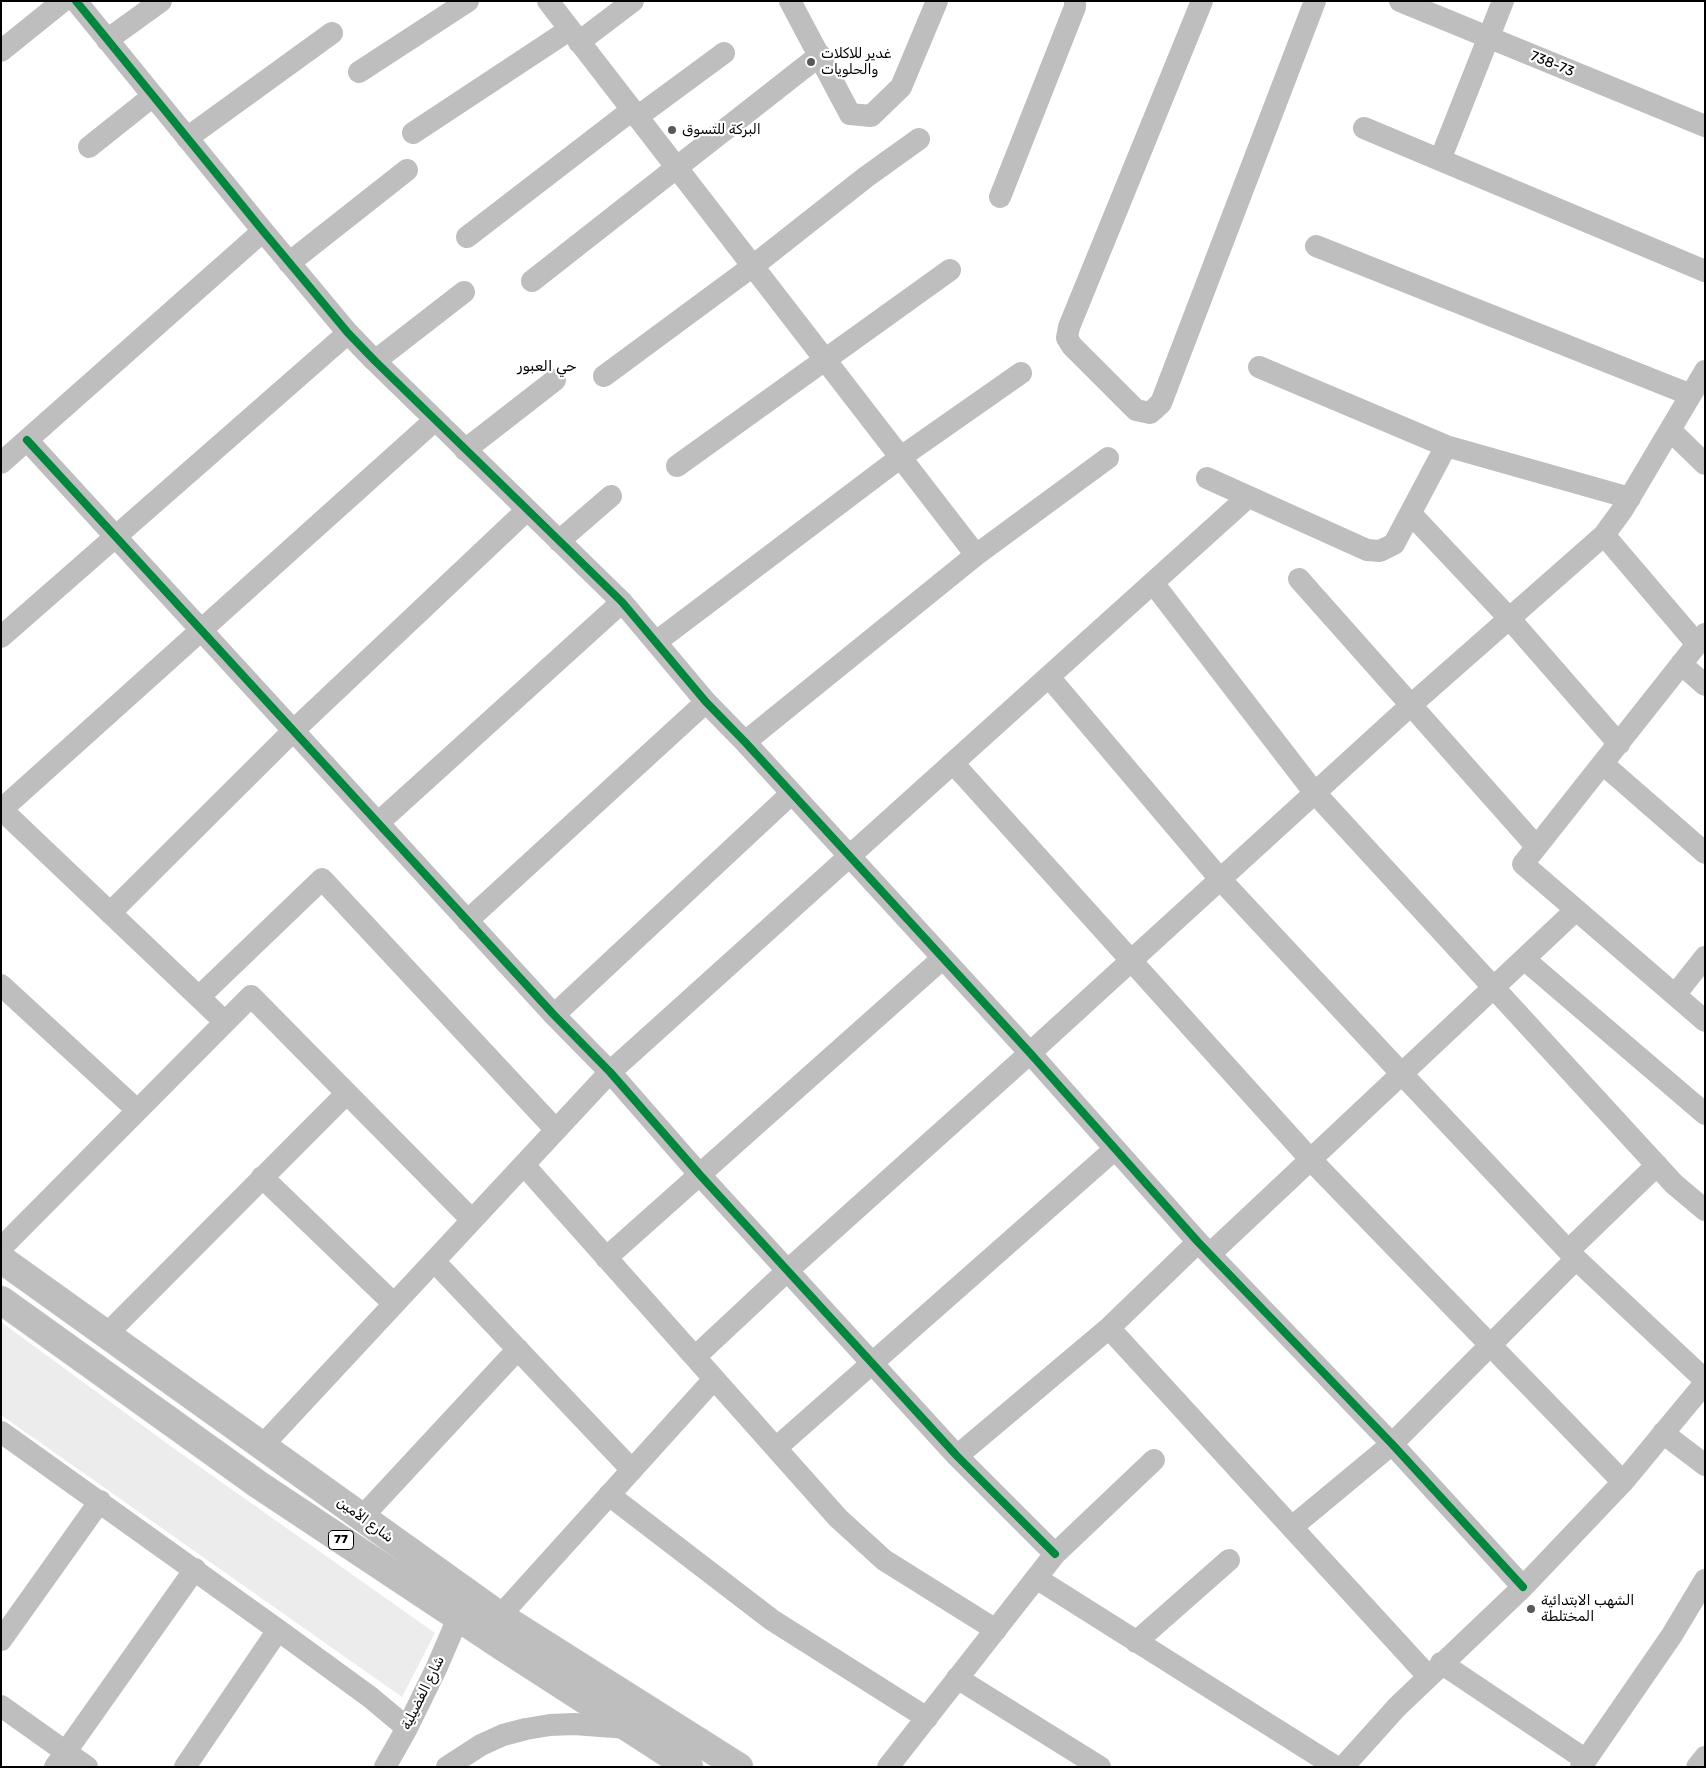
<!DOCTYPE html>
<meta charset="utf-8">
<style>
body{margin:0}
#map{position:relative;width:1706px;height:1768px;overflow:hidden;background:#fff;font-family:Rubik,sans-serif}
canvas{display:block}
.frame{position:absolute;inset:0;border:2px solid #000;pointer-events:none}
</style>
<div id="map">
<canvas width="1706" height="1768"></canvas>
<div class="frame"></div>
</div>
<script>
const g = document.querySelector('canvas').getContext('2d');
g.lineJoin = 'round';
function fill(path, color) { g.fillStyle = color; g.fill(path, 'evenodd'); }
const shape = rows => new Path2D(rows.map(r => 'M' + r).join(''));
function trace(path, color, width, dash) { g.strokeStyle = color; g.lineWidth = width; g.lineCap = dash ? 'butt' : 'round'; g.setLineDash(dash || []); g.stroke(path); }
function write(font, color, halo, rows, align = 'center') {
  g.font = font + ' Rubik,Cairo,sans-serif'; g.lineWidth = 4.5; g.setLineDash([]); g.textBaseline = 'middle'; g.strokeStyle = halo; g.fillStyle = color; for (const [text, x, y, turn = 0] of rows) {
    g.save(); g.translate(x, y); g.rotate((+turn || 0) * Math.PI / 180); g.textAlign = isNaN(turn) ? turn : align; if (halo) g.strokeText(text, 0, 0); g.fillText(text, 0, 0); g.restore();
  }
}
const green = shape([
 [1,1322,176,1450,435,1633,402,1697,1,1415]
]);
const minor = shape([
 [76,1,263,231,348,333,375,361,622,602,706,702,745,742,1030,1053,1198,1242,1392,1444,1523,1587],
 [548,1,976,555],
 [790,1,850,114,871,116,901,87,937,1],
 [1202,1,1069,327,1067,338,1072,346,1136,410,1150,413,1161,403,1315,1],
 [1400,1,1705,126],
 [107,40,161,1],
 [579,42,633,1],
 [1,51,63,1],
 [359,72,468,1],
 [637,117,724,53],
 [1364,128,1705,271],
 [413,133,569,30],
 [187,138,332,33],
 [89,147,153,96],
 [1440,160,1503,1],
 [1000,197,1075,7,1075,1],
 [467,237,632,110],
 [1316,246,1691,395],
 [289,263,407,170],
 [532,281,820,55],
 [375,361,464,292],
 [1259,367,1446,446,1630,498],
 [604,376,753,266,866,177,919,139],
 [1670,430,1705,464],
 [27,440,554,1015,610,1072,700,1175,957,1456,1055,1554],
 [465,450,555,380],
 [1,463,263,231],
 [677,466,950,270],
 [1207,478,1367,550,1380,551,1394,544,1446,446],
 [1411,514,1509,618,1619,744],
 [1604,535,1697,644],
 [559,541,611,496],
 [1299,579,1536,846],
 [1153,583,1314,792,1674,1184,1705,1210],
 [1705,634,1523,864,1705,1021],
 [1,637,348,333],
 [656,642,901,457,1021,373],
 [1681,664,1705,685],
 [1049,677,1220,879,1402,1074,1576,1259,1705,1380],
 [745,742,976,555,1108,458],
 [953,763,1311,1160,1623,1482],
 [1603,764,1705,853],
 [1,810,435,420],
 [2,810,225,1022],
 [378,823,622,602],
 [110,913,293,731,527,510],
 [467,921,706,702],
 [1524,959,1705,1114],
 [1,985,137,1110],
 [1675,995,1705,957],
 [199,997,322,879,556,1130],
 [554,1015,791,794],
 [524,1165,838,1518,884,1560,996,1630],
 [262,1177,394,1304],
 [1,1248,251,996,472,1220],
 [1569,1250,1657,1165],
 [1210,1254,1576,910],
 [606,1258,943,958],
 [434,1261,632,1470],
 [1109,1328,1428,1676],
 [106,1335,347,1093],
 [695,1357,787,1271,1030,1053,1411,705,1604,535,1623,509,1705,371],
 [1,1432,278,1630,370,1697,407,1728],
 [1663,1433,1705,1465],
 [262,1446,610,1072,1248,497],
 [776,1448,1115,1149],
 [957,1456,1109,1328,1198,1242],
 [609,1495,772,1620,927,1718],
 [362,1517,518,1349],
 [1292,1527,1392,1444,1576,1259],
 [1036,1578,1336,1767],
 [500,1616,714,1379],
 [1,1640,100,1501],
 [1136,1642,1229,1560],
 [1441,1663,1586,1760],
 [957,1678,1100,1767],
 [1,1706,87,1767],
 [55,1767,195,1569],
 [185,1767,278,1630],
 [385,1767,407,1728,436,1669,458,1618],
 [447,1767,481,1745,503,1735,526,1729,550,1725,574,1724,628,1728],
 [888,1767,1055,1554,1154,1460],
 [1343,1767,1397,1707,1523,1587,1623,1482,1705,1383],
 [1581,1767,1672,1635,1705,1580],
 [1697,1767,1705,1757]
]);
const major = shape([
 [1,1259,500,1616,739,1767],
 [1,1300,259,1485,500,1645,689,1767]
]);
const cycleway = shape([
 [76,1,263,231,348,333,375,361,622,602,706,702,745,742,1030,1053,1198,1242,1392,1444,1523,1587],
 [27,440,554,1015,610,1072,700,1175,957,1456,1055,1554]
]);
const markers = [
 [811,62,5,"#595959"],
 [672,130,5,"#595959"],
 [1531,1609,5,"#595959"]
];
const shields = [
 [341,1540,25]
];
const shieldNames = [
 ["77",341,1540]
];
const poiNames = [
 ["غدير للاكلات",821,54],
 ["والحلويات",821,70],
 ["البركة للتسوق",682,130],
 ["الشهب الابتدائية",1541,1601],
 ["المختلطة",1541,1617]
];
const streetNames = [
 ["738-73",1552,64,22],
 ["شارع الأمين",365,1520,36],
 ["شارع الفضيلية",423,1693,-64]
];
const neighbourhoodNames = [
 ["حي العبور",547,367]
];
fill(green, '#ececec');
trace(major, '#dbdbdb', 29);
trace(minor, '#bebebe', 22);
trace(major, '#bebebe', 28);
trace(cycleway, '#00873e', 8);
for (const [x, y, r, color] of markers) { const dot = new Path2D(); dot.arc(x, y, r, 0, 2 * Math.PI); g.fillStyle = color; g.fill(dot); trace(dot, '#fff', 2); }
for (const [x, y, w] of shields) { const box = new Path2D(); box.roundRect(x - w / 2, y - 9.5, w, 19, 4); g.fillStyle = '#fff'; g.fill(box); trace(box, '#000', 1); }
write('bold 12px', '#000', null, shieldNames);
write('14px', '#000', '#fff', poiNames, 'left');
write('14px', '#000', '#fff', streetNames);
write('15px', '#000', '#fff', neighbourhoodNames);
</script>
